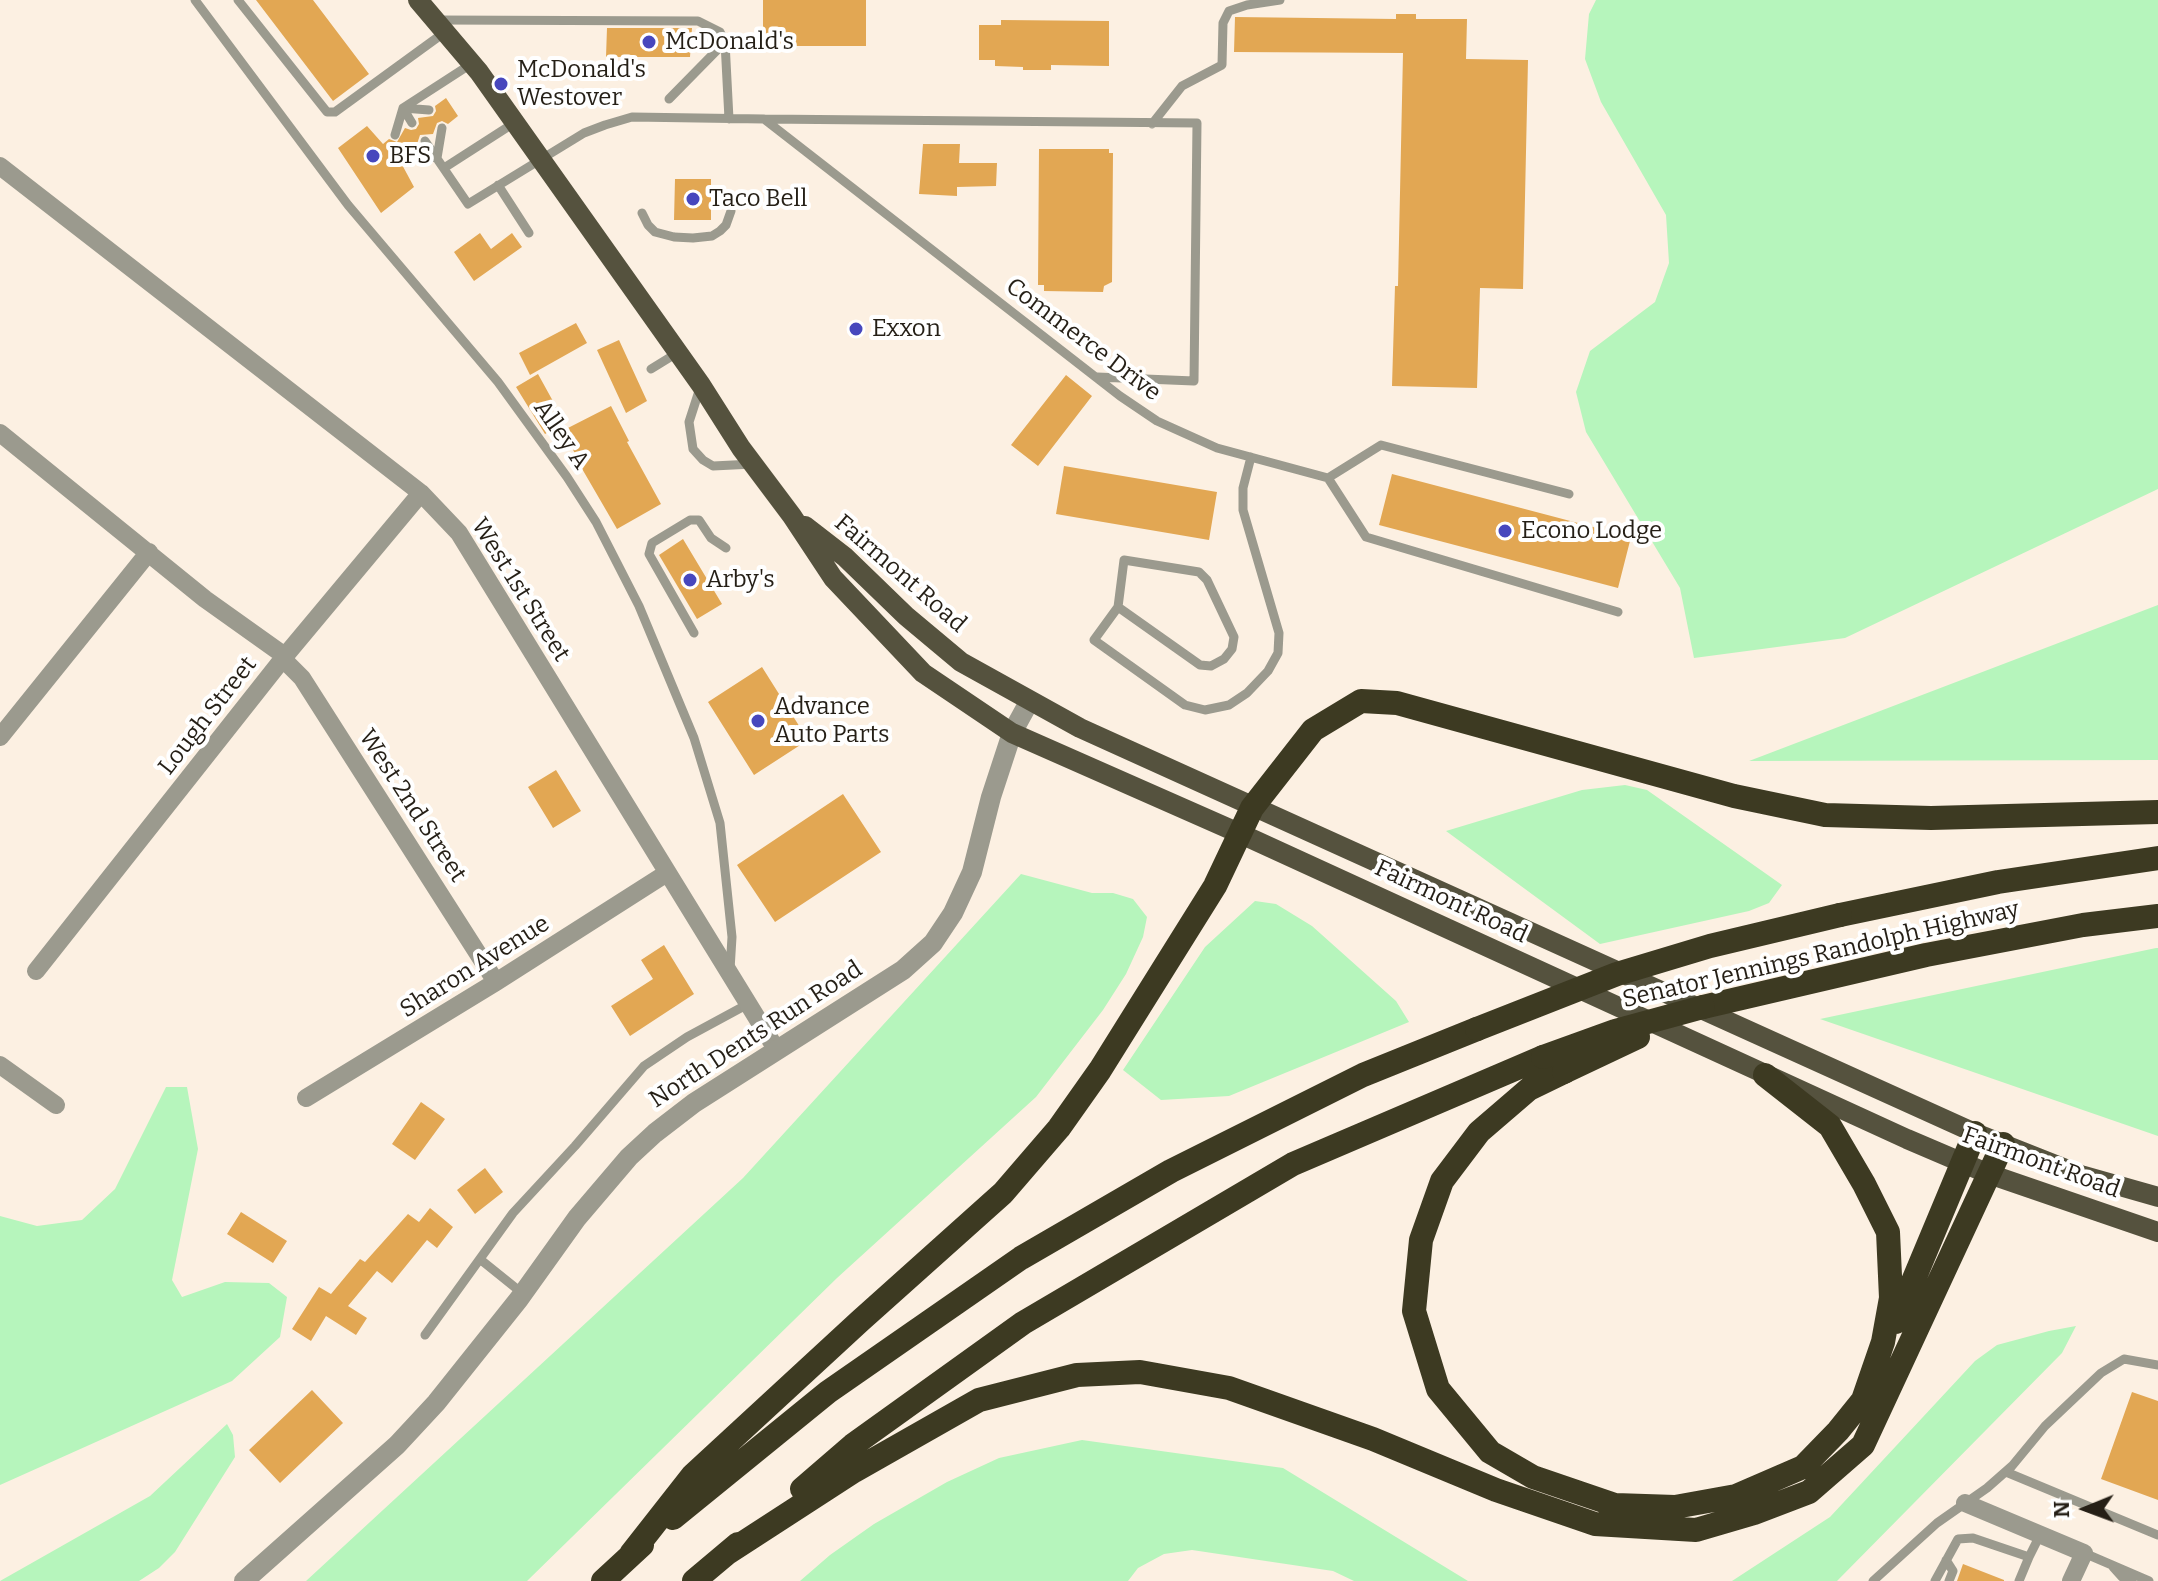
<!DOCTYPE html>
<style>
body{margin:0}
#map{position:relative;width:2158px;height:1581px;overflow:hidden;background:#fcf0e2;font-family:Bitter,serif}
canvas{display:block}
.north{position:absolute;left:2046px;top:1469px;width:80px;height:80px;-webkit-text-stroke:6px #fff;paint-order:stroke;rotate:269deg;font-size:22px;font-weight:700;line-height:32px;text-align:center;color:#251f16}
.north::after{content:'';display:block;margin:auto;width:28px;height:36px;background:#251f16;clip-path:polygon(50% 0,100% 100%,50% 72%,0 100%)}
</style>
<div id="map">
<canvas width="2158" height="1581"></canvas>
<div class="north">N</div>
</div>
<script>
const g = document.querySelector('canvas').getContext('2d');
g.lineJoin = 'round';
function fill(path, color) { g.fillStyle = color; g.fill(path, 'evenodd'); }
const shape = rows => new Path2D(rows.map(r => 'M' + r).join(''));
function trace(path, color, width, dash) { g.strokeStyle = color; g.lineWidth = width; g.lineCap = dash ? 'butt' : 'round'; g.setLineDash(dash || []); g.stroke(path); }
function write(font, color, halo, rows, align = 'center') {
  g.font = font + ' Bitter,serif'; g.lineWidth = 8; g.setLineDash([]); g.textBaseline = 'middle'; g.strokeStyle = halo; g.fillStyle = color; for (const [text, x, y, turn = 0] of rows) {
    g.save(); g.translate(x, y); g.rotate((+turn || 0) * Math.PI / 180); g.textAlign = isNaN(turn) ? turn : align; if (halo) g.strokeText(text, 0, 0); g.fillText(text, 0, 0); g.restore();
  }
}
const green = shape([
 [1596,0,2158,0,2158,489,1845,638,1694,658,1680,588,1586,432,1576,392,1590,351,1655,302,1669,263,1666,215,1601,102,1585,59,1589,14],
 [2158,605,2158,760,1749,761],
 [1625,785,1647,790,1782,885,1769,903,1749,911,1600,944,1446,831,1582,790],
 [1021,874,1092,893,1113,893,1133,899,1147,917,1143,937,1126,974,1103,1010,1036,1097,837,1278,527,1581,306,1581,743,1178],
 [1255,901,1276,904,1312,926,1396,1001,1409,1022,1229,1096,1161,1100,1123,1070,1205,947],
 [2158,948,2158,1136,1820,1019,2156,948],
 [166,1087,187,1087,198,1149,172,1280,182,1297,225,1282,269,1283,287,1297,280,1337,232,1381,0,1485,0,1216,37,1226,82,1220,115,1189],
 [2076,1326,2062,1353,1837,1581,1732,1581,1830,1517,1975,1361,1997,1345,2049,1331],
 [227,1424,233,1435,235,1457,175,1552,159,1568,139,1581,0,1581,150,1496],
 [1082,1440,1283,1468,1468,1581,1354,1581,1333,1571,1192,1550,1164,1554,1138,1568,1128,1581,800,1581,830,1555,874,1524,947,1482,999,1458]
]);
const building = shape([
 [256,0,313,0,369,74,333,101],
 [763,0,866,0,866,46,763,46],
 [1396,14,1416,14,1416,19,1467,19,1466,59,1528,60,1523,289,1480,288,1477,388,1392,386,1395,286,1398,286,1403,53,1234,52,1235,17,1396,19],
 [1001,20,1109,21,1109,66,1051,65,1051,70,1023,70,1023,67,995,66,995,60,979,60,979,25,1001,25],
 [607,28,692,28,690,57,606,57],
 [446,98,458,116,448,124,442,121,437,123,433,134,420,135,416,147,405,146,401,149,399,159,414,187,381,213,338,148,367,126,383,144,389,139,397,142,405,128,411,130,416,129,419,124,418,118,433,116,436,111,435,106],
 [923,144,960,144,959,163,997,163,996,186,957,187,957,196,919,194],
 [1039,149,1109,149,1109,153,1113,153,1112,282,1104,286,1103,292,1044,291,1044,285,1038,285],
 [675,179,711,179,711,220,674,220],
 [480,233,491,249,512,233,522,247,474,281,454,252],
 [576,323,587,343,530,375,519,353],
 [619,340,647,401,626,413,597,350],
 [538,374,565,423,545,434,516,387],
 [1066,375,1092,396,1038,466,1011,445],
 [611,406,629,441,627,442,661,504,617,529,581,467,564,430],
 [1064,466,1217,492,1209,540,1056,514],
 [1392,474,1631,537,1618,588,1379,525],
 [683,539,722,604,697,619,659,555],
 [762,667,808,740,754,775,708,702],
 [556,770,581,811,553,828,528,787],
 [843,794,881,852,775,922,737,865],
 [664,945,694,994,630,1036,611,1006,653,979,641,960],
 [421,1102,445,1119,415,1160,392,1144],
 [485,1168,503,1192,475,1214,457,1190],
 [430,1208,453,1227,437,1248,427,1240,392,1283,377,1271,348,1306,367,1318,356,1335,326,1316,311,1341,292,1329,319,1287,331,1294,360,1259,365,1262,408,1214,419,1222],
 [241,1212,287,1241,273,1263,227,1234],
 [312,1390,343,1423,280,1483,249,1450],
 [2132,1392,2158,1401,2158,1500,2101,1479],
 [1963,1564,2004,1580,2004,1581,1957,1581]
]);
const service = shape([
 [195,0,348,205,498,382,567,477,596,522,639,606,694,738,720,823,732,937,730,970],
 [238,0,327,112,335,112,445,32],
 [438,20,698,21,720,32,725,42,729,119],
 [669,99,725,42],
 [403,108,429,110],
 [403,108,412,123],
 [764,119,1197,123,1194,381,1097,377],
 [1152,124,1182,86,1222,65,1223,23,1229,11,1247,5,1280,0],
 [395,135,403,108,471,64],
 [425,141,468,204,584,133,605,125,632,117,764,119,1120,396,1157,421,1217,448,1328,478,1366,537,1618,612],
 [407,153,437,158],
 [437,158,442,128],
 [444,168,514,123],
 [498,185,529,233],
 [642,213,648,225,655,232,674,237,693,238,712,236,720,231,726,225,731,211],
 [651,369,677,353],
 [700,388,689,422,693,449,703,460,713,466,753,464],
 [1328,478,1381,445,1569,494],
 [1118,607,1124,560,1199,572,1207,580,1234,637,1232,649,1224,659,1211,666,1200,665,1118,607,1094,640,1185,705,1205,710,1229,705,1247,693,1268,671,1278,653,1279,633,1243,510,1243,488,1251,457],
 [694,633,649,554,652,543,690,520,699,520,711,538,726,548],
 [481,1260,522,1293],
 [425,1335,513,1213,575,1146,644,1066,687,1037,748,1004],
 [2006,1472,2158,1535],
 [2084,1553,2149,1581],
 [1946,1560,1953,1571,1949,1581],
 [2113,1567,2122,1577,2132,1581],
 [1873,1581,1937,1523,1987,1488,2012,1466,2045,1426,2101,1373,2124,1359,2158,1365],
 [1935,1581,1958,1539,1973,1538,2029,1557,2040,1535],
 [2019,1581,2029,1557]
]);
const minor = shape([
 [0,166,421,493,459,533,776,1049],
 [0,433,205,599,285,656],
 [283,659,302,678,496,982],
 [0,737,149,552],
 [36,971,285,656,421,493],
 [0,1065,56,1105],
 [306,1098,496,982,667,873],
 [1965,1503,2084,1553,2071,1581]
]);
const tertiary = shape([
 [244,1581,397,1445,436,1403,519,1299,577,1218,629,1157,655,1133,694,1103,903,970,933,943,953,913,972,872,991,797,1012,733,1029,702]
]);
const primary = shape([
 [418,0,479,72,701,385,741,448,792,516,833,578,923,673,1012,733,1241,834,1907,1139,1989,1174,2158,1232],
 [805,526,845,557,906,616,961,662,1080,728,1975,1133,2081,1175,2158,1197]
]);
const motorway = shape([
 [1840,915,1998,882,2158,858],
 [1703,1007,1926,955,2083,925,2158,916],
 [1564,1072,1529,1089,1479,1132,1442,1181,1421,1240,1414,1311,1438,1389,1490,1452,1533,1477,1615,1505,1675,1507,1736,1496,1803,1467,1838,1431,1863,1400,1883,1342,1891,1298,1888,1232,1864,1184,1830,1126,1765,1075],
 [1896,1322,1975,1133],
 [802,1489,853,1445,1023,1323,1293,1164,1543,1057],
 [673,1518,828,1392,1021,1258,1171,1171,1363,1075,1477,1029],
 [631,1554,693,1475,860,1321,1003,1193,1059,1128,1100,1070,1215,886,1252,808,1313,730,1361,701,1397,703,1734,796,1825,815,1931,818,2158,812],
 [726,1554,854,1471,979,1400,1077,1375,1140,1372,1229,1388,1373,1439,1496,1490,1595,1524,1696,1530,1754,1513,1809,1492,1863,1445,2003,1144],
 [603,1581,642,1545],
 [694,1581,738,1544]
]);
const motorwayBridge = shape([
 [1477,1029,1617,974,1710,946,1840,915],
 [1543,1057,1615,1031,1703,1007],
 [1564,1072,1638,1037]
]);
const markers = [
 [649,42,8,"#4747bd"],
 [501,84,8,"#4747bd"],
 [373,156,8,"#4747bd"],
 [693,199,8,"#4747bd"],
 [856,329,8,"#4747bd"],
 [1505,531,8,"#4747bd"],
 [690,580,8,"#4747bd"],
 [758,721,8,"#4747bd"]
];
const poiNames = [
 ["McDonald's",665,42],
 ["McDonald's",517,70],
 ["Westover",517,98],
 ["BFS",389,156],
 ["Taco Bell",709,199],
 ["Exxon",872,329],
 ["Econo Lodge",1521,531],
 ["Arby's",706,580],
 ["Advance",774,707],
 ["Auto Parts",774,735]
];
const streetNames = [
 ["Commerce Drive",1083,340,37],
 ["Alley A",561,435,55],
 ["Fairmont Road",900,574,41],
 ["West 1st Street",520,590,58],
 ["Lough Street",208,716,-52],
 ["West 2nd Street",412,806,57],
 ["Fairmont Road",1451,902,25],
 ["Senator Jennings Randolph Highway",1821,955,-13],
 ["Sharon Avenue",475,967,-32],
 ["North Dents Run Road",756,1035,-33],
 ["Fairmont Road",2041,1163,20]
];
fill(green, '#b6f5bc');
fill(building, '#e2a753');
trace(service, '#9b9a8e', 9);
trace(minor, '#9b9a8e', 18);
trace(tertiary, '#9b9a8e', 20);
trace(primary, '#55523e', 20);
trace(motorway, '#3d3a22', 24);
trace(motorwayBridge, '#3d3a22', 24);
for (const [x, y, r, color] of markers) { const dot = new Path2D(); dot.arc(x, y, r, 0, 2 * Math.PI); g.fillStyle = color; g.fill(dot); trace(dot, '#fff', 3); }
write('24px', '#251f16', '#fff', poiNames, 'left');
write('24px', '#251f16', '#fff', streetNames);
</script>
